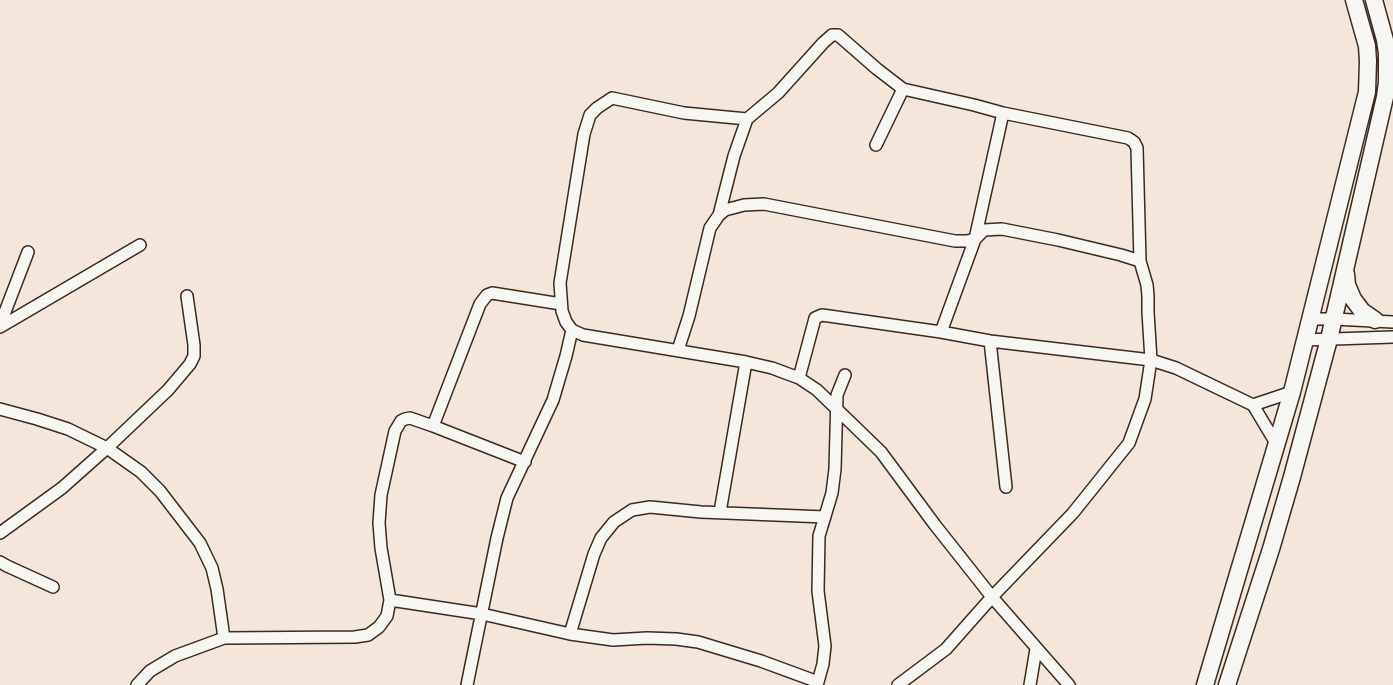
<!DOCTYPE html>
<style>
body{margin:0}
canvas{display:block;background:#f5e6db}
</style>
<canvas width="1393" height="685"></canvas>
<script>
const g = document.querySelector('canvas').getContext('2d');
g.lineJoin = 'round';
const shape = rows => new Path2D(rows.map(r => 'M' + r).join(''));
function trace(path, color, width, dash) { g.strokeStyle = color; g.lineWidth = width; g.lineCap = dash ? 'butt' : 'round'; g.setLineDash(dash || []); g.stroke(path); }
const minor = shape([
 [1003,113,1128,138,1134,142,1137,148,1140,261],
 [876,145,903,89],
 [719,215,734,156,747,119,778,93,823,43,832,35,838,35,877,69,903,89,974,105,1003,113,975,239,941,332],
 [1310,319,1334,319,1393,322],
 [0,325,28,252],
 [0,327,140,245],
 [572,330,566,322,562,311,560,283,584,134,590,115,597,108,612,98,684,113,747,119],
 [1304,340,1393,337],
 [990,341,1006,487],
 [678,350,689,316,710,228,719,215,725,210,744,205,764,204,955,241,967,241,975,239,984,230,1002,229,1058,240,1121,255,1140,261,1147,285,1148,296,1148,312,1151,360,1145,399,1129,443,1073,513,992,597,946,649,898,685],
 [799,378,814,322,815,318,822,315,941,332,990,341,1151,360,1176,368,1253,405,1277,445],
 [1253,405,1292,392],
 [0,409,37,419,68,429,107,448,141,472,160,491,200,543,212,568,217,589,224,638],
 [525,462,433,426,480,304,487,295,492,293,561,304],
 [720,512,746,362],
 [0,533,62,488,107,448,168,390,190,364,194,356,194,345,187,296],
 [0,562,7,566,53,587],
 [390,600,381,548,379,523,381,495,395,431,401,421,405,419,410,418,433,426],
 [570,634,594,554,601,538,614,522,632,510,650,507,701,512,825,517],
 [137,685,150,671,175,656,224,638,355,637,368,635,379,627,387,616,390,600,482,614,570,634,613,640,647,638,676,639,698,642,761,661,818,682,823,664,825,646,818,591,819,536,832,493,835,469,837,395,845,375],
 [467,685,497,538,507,498,553,400,566,356,572,330,583,335,746,362,772,368,799,378,817,390,881,452,935,525,992,597,1069,685],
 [1030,685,1036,649]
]);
const secondary = shape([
 [1346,274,1347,285,1353,299,1362,311,1375,320],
 [1205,685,1292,392,1367,92,1368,61,1367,46,1354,0],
 [1227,685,1271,549,1292,477,1329,339,1385,97,1387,82,1387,53,1385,40,1374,0]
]);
trace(minor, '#3b2a1e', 14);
trace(secondary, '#3b2a1e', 19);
trace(minor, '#f6f6f2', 11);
trace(secondary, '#f6f6f2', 16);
</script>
